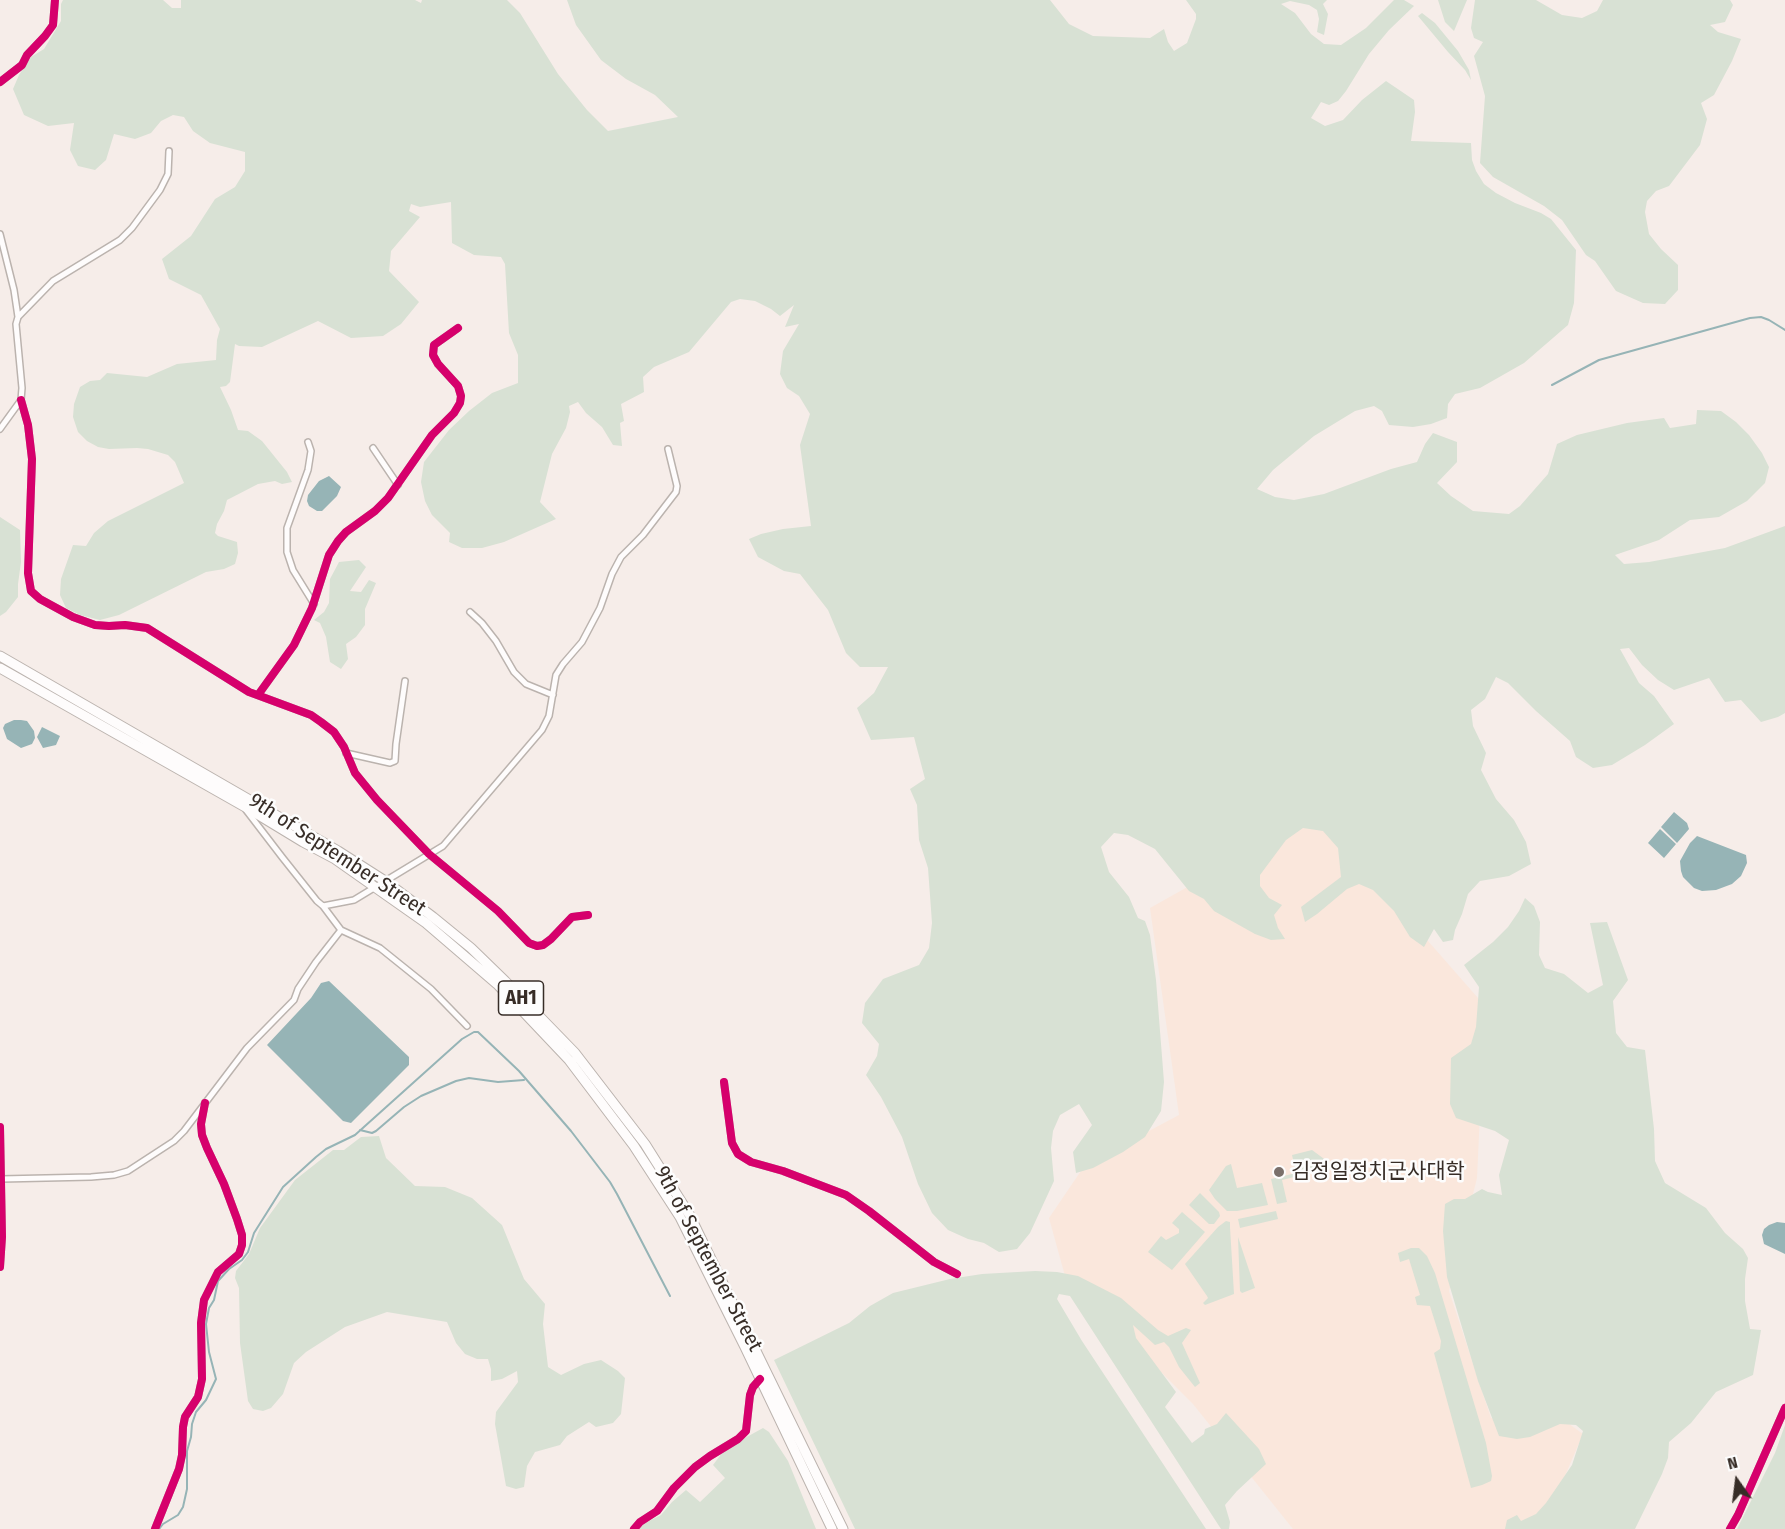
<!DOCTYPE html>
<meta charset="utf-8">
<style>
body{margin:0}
#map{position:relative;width:1785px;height:1529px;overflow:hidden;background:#f6ede9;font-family:"Fira Sans Condensed",sans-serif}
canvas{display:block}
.north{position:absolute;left:1707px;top:1451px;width:60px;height:60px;-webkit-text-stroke:4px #fdfdfd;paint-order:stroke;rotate:346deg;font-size:16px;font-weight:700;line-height:24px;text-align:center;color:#372d27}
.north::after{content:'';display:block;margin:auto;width:21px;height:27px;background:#372d27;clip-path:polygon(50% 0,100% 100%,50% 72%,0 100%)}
</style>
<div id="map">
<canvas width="1785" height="1529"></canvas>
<div class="north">N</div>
</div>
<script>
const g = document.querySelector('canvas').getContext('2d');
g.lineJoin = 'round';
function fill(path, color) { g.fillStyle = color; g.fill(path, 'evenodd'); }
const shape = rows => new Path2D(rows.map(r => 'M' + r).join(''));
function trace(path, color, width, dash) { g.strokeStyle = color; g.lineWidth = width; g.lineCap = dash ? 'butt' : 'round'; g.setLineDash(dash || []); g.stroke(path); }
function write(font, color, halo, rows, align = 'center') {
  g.font = font + ' "Fira Sans Condensed","Noto Sans KR",sans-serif'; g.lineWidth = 5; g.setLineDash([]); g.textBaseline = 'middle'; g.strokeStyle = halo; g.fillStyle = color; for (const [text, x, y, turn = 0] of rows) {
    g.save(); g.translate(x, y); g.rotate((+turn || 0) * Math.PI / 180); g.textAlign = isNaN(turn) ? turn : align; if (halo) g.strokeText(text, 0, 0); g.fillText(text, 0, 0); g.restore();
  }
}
const built = shape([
 [1314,816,1414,925,1485,1006,1477,1178,1449,1291,1491,1418,1565,1421,1583,1434,1542,1529,1293,1529,1193,1404,1065,1276,1049,1218,1085,1165,1179,1115,1150,908]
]);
const green = shape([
 [63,0,163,0,172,8,181,8,181,0,415,0,421,3,422,0,507,0,520,13,558,74,587,110,608,131,678,117,655,95,626,79,601,60,576,25,567,0,1050,0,1069,24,1093,36,1150,38,1164,29,1168,42,1174,51,1187,43,1196,19,1196,14,1186,0,1327,0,1323,4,1328,14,1324,35,1317,32,1319,19,1317,10,1309,5,1290,1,1281,4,1295,13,1311,34,1324,44,1341,45,1366,28,1394,0,1404,0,1414,6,1389,30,1369,54,1346,91,1338,101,1329,105,1321,102,1311,118,1325,126,1343,120,1362,100,1386,81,1414,100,1415,112,1411,141,1471,143,1472,160,1476,171,1484,184,1496,193,1515,203,1541,213,1551,219,1576,250,1574,303,1568,325,1524,363,1480,388,1455,394,1448,404,1447,418,1431,424,1413,427,1389,425,1382,411,1374,406,1355,411,1314,436,1273,470,1257,489,1275,497,1294,500,1324,494,1391,469,1417,462,1425,444,1433,433,1457,442,1457,462,1437,483,1451,496,1473,511,1509,514,1520,506,1548,474,1557,444,1577,435,1627,423,1664,418,1670,428,1696,424,1697,410,1721,411,1736,422,1749,435,1762,453,1769,467,1765,483,1747,501,1719,517,1690,520,1659,540,1615,555,1624,564,1649,562,1725,548,1785,526,1785,713,1778,717,1761,722,1741,700,1725,702,1709,678,1674,690,1658,680,1642,665,1629,648,1620,649,1639,683,1654,696,1674,724,1645,745,1612,765,1593,768,1576,757,1570,741,1536,711,1508,683,1496,677,1485,699,1471,710,1473,726,1486,753,1481,770,1496,799,1514,820,1526,842,1531,864,1509,876,1480,881,1468,894,1462,914,1455,930,1453,940,1443,942,1434,929,1424,947,1410,937,1394,911,1373,890,1359,884,1347,889,1317,914,1305,922,1301,907,1341,877,1338,848,1323,831,1303,828,1286,840,1260,875,1260,886,1269,898,1282,905,1274,915,1278,928,1285,939,1271,940,1255,934,1214,911,1204,899,1189,891,1155,849,1128,835,1114,833,1101,847,1109,872,1129,897,1138,918,1145,921,1150,935,1156,980,1164,1082,1161,1111,1145,1137,1123,1152,1093,1168,1076,1173,1073,1152,1092,1125,1079,1104,1060,1115,1053,1131,1051,1148,1054,1181,1030,1233,1017,1249,999,1252,984,1243,968,1239,948,1230,932,1213,918,1184,902,1137,881,1097,866,1075,877,1056,879,1044,862,1023,865,1003,883,979,919,965,929,948,932,923,928,868,919,840,917,805,910,789,925,779,914,737,871,740,857,708,874,693,888,667,860,667,846,653,828,610,800,574,784,571,758,557,749,539,761,534,783,529,811,526,800,445,810,414,799,396,787,388,780,374,783,351,799,324,785,327,794,305,780,316,771,309,755,301,740,299,731,302,689,352,654,367,643,377,644,392,621,404,624,421,620,423,622,446,613,445,602,427,586,413,578,402,569,406,570,412,566,428,552,454,540,502,556,519,504,542,482,548,462,548,449,542,450,533,432,515,425,501,421,482,424,462,449,430,469,411,492,393,518,383,518,355,509,333,505,264,501,257,474,255,452,243,451,202,420,207,411,204,409,211,420,217,391,251,389,271,419,302,401,324,383,336,351,338,318,321,262,347,239,346,235,344,230,382,226,386,220,387,231,410,238,430,248,431,262,441,287,472,292,482,282,484,275,481,258,484,227,500,224,511,217,524,215,533,218,536,237,542,238,553,235,564,224,569,206,572,119,615,100,620,80,615,66,608,60,595,61,579,73,545,86,546,94,533,108,521,184,483,175,462,168,455,148,449,137,448,109,449,98,447,87,441,78,432,73,417,74,404,80,387,90,381,100,380,107,373,147,377,177,364,216,360,217,340,220,329,201,295,169,279,162,259,191,236,215,199,235,187,245,171,245,152,210,143,193,131,184,117,173,115,161,121,151,133,135,139,114,134,106,160,95,170,78,166,70,150,74,123,48,126,24,115,13,89,19,75,31,57,44,49,61,21,61,4],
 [1438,0,1467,0,1454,31,1445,22],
 [1475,0,1536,0,1562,15,1582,18,1597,11,1603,0,1730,0,1733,5,1725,22,1710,25,1718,32,1741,39,1732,61,1714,95,1701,103,1707,119,1700,145,1669,186,1656,191,1647,201,1645,212,1649,234,1661,249,1678,265,1678,290,1665,304,1643,303,1616,291,1595,261,1586,255,1562,220,1544,206,1493,177,1480,163,1485,96,1474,56,1483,42,1474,38,1471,28],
 [1422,13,1435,23,1458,51,1469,70,1471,80,1465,70,1448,52,1418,16],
 [0,517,20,530,21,562,18,584,18,597,6,612,0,616],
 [359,560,366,567,350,591,361,592,369,580,376,583,365,609,365,625,356,637,346,644,348,659,341,669,330,662,326,637,320,623,314,620,324,612,329,603,330,579,339,562],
 [1525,898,1534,906,1540,922,1539,955,1545,968,1564,974,1588,993,1603,985,1590,923,1607,922,1628,980,1613,1001,1616,1033,1627,1047,1645,1050,1654,1129,1655,1161,1665,1183,1706,1208,1725,1233,1743,1249,1748,1258,1745,1279,1745,1301,1750,1329,1761,1330,1753,1375,1716,1392,1691,1423,1669,1442,1668,1458,1662,1474,1635,1529,1505,1529,1507,1520,1517,1515,1521,1521,1536,1514,1546,1503,1572,1465,1583,1431,1576,1425,1560,1424,1530,1437,1517,1439,1499,1436,1478,1381,1447,1277,1443,1231,1445,1204,1454,1199,1465,1199,1482,1189,1488,1192,1502,1195,1499,1175,1509,1140,1495,1131,1456,1118,1450,1104,1451,1058,1471,1044,1476,1027,1479,987,1464,965,1493,942,1508,927,1519,911],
 [379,1136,386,1158,415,1186,445,1187,472,1198,502,1225,524,1279,545,1304,543,1324,548,1367,561,1375,584,1364,601,1360,618,1371,625,1378,621,1414,613,1423,596,1427,589,1422,567,1436,560,1445,535,1452,527,1466,524,1487,516,1489,506,1486,495,1424,496,1412,518,1382,517,1371,502,1379,491,1381,491,1369,488,1359,477,1359,465,1354,456,1343,447,1322,387,1312,345,1327,306,1352,294,1363,283,1394,271,1408,263,1411,253,1409,248,1401,240,1343,239,1288,235,1278,236,1271,249,1254,260,1228,295,1180,333,1150,344,1150,361,1137],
 [1312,1150,1335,1167,1282,1180,1287,1202,1277,1204,1271,1179,1296,1173,1292,1155],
 [1231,1164,1237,1188,1262,1183,1268,1205,1237,1211,1227,1211,1215,1199,1209,1190,1226,1166],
 [1200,1193,1219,1212,1220,1216,1214,1224,1209,1224,1189,1205],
 [1276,1211,1278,1219,1240,1228,1238,1219],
 [1182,1212,1205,1232,1172,1270,1148,1252,1161,1236,1166,1240,1179,1233,1179,1229,1172,1223],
 [1226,1221,1230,1222,1230,1227,1234,1294,1205,1305,1203,1303,1208,1298,1207,1296,1185,1264,1218,1227],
 [1238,1237,1255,1288,1242,1293,1240,1291],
 [1411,1248,1419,1248,1427,1256,1435,1273,1486,1443,1492,1476,1491,1481,1482,1485,1471,1488,1434,1353,1440,1349,1441,1341,1430,1306,1417,1305,1415,1297,1420,1295,1409,1259,1400,1262,1398,1253],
 [1035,1271,1057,1272,1078,1276,1121,1298,1158,1330,1168,1336,1186,1328,1191,1330,1182,1343,1200,1383,1195,1387,1179,1367,1169,1347,1164,1342,1155,1345,1133,1325,1136,1338,1176,1392,1165,1407,1192,1443,1204,1434,1205,1429,1217,1424,1226,1413,1259,1449,1266,1464,1237,1491,1225,1505,1230,1522,1229,1529,1221,1529,1070,1296,1059,1294,1057,1299,1082,1341,1206,1529,855,1529,774,1360,849,1323,870,1306,893,1293,950,1279,982,1274],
 [1785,1425,1785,1529,1737,1529,1775,1453],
 [763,1428,769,1432,788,1461,816,1529,639,1529,645,1523,661,1515,672,1502,686,1490,700,1502,725,1478,713,1465,725,1449]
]);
const water = shape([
 [329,476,341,487,337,496,322,511,317,511,309,506,307,501,308,495,319,481],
 [14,720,21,720,27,721,34,731,35,738,32,744,21,748,7,739,3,728,5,724],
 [42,727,60,736,56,745,43,748,37,737],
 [1674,812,1687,823,1689,829,1677,843,1661,827],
 [1660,829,1676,844,1664,858,1648,843],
 [1697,836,1746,855,1747,863,1741,876,1732,884,1716,890,1702,891,1694,888,1683,877,1681,871,1680,861,1690,843],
 [329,981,409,1057,409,1065,351,1123,343,1121,267,1045,311,998,321,983],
 [1777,1222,1785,1223,1785,1254,1764,1244,1762,1235,1764,1229,1769,1225]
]);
const stream = shape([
 [1552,385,1599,360,1750,318,1761,317,1769,320,1785,330],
 [360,1130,372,1133,376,1131,404,1107,421,1096,456,1081,469,1078,498,1082,524,1080],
 [159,1529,163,1524,178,1515,183,1507,187,1489,187,1451,191,1437,192,1424,196,1412,206,1400,216,1379,209,1352,206,1324,209,1308,214,1300,218,1281,229,1269,242,1260,248,1252,254,1233,283,1187,316,1157,326,1149,355,1135,462,1039,474,1032,478,1032,519,1071,571,1131,610,1182,617,1194,670,1296]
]);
const minor = shape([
 [0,82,22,65,27,55,45,36,53,25,55,0],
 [0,234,14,290,18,317],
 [21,400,28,425,32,459,28,573,31,591,40,599,73,617,95,625,109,626,125,625,147,628,249,692,311,715,321,722,334,732,344,747,355,773,377,800,429,854,498,911,529,943,537,946,543,945,551,939,572,917,588,915],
 [0,429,21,400,22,388,16,324,18,317,53,281,120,240,132,228,160,190,168,174,169,151],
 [308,442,311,451,308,470,287,528,287,552,293,570,314,604],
 [373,448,398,485],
 [470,612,482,623,496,641,514,672,526,684,553,695],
 [258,695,294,645,312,608,329,555,338,541,346,532,375,511,388,498,432,435,454,413,460,403,461,396,458,386,438,364,433,355,434,345,458,328],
 [346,753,390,763,395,761,396,744,405,681],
 [246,810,282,857,317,901,323,906,354,900,443,846,542,730,549,716,556,675,563,664,582,642,600,608,612,574,621,557,643,535,676,492,677,486,668,449],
 [323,906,341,930,380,948,431,989,467,1026],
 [724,1082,732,1143,738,1154,751,1162,783,1171,846,1195,869,1211,934,1262,957,1274],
 [0,1127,2,1237,0,1267],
 [1,1179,91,1177,114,1175,128,1171,174,1141,184,1131,247,1048,294,1000,298,989,316,962,341,930],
 [155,1529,179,1469,182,1455,183,1427,185,1417,198,1397,202,1379,201,1323,204,1300,218,1272,239,1254,242,1245,242,1235,237,1219,224,1184,207,1148,202,1135,201,1124,205,1103],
 [634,1529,640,1522,657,1511,674,1488,695,1467,710,1456,738,1439,746,1431,750,1395,753,1387,760,1379],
 [1730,1529,1738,1515,1785,1408]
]);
const trunk = shape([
 [0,656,338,851,385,881,433,917,471,948,505,981,575,1053,645,1144,689,1214,843,1529],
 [0,668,247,808,303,842,335,859,426,923,497,984,569,1060,634,1146,680,1217,745,1347,832,1529]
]);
const cycleway = shape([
 [0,82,22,65,27,55,45,36,53,25,55,0],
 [21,400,28,425,32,459,28,573,31,591,40,599,73,617,95,625,109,626,125,625,147,628,249,692,311,715,321,722,334,732,344,747,355,773,377,800,429,854,498,911,529,943,537,946,543,945,551,939,572,917,588,915],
 [258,695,294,645,312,608,329,555,338,541,346,532,375,511,388,498,432,435,454,413,460,403,461,396,458,386,438,364,433,355,434,345,458,328],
 [724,1082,732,1143,738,1154,751,1162,783,1171,846,1195,869,1211,934,1262,957,1274],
 [0,1127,2,1237,0,1267],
 [155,1529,179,1469,182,1455,183,1427,185,1417,198,1397,202,1379,201,1323,204,1300,218,1272,239,1254,242,1245,242,1235,237,1219,224,1184,207,1148,202,1135,201,1124,205,1103],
 [634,1529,640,1522,657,1511,674,1488,695,1467,710,1456,738,1439,746,1431,750,1395,753,1387,760,1379],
 [1730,1529,1738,1515,1785,1408]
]);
const markers = [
 [1279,1172,6,"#7a706b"]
];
const shields = [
 [521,998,45]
];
const shieldNames = [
 ["AH1",521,998]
];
const streetNames = [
 ["9th of September Street",337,855,33],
 ["9th of September Street",708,1259,62]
];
const poiNames = [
 ["김정일정치군사대학",1291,1172]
];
fill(built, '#fae7dc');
fill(green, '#d8e1d4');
fill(water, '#96b4b6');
trace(stream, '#96b4b6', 2);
trace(minor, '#bbb3ae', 8);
trace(trunk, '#bbb3ae', 11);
trace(minor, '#fefcfc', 5);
trace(trunk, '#fefcfc', 9);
trace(cycleway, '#d6006c', 8);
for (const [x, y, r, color] of markers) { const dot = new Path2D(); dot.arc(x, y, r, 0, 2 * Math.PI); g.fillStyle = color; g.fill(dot); trace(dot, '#fdfdfd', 2); }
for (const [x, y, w] of shields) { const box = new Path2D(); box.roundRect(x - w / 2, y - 17, w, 34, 4.5); g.fillStyle = '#fdfdfd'; g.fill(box); trace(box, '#372d27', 1.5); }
write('bold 20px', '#372d27', null, shieldNames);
write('21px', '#372d27', '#fdfdfd', streetNames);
write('21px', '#372d27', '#fdfdfd', poiNames, 'left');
</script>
